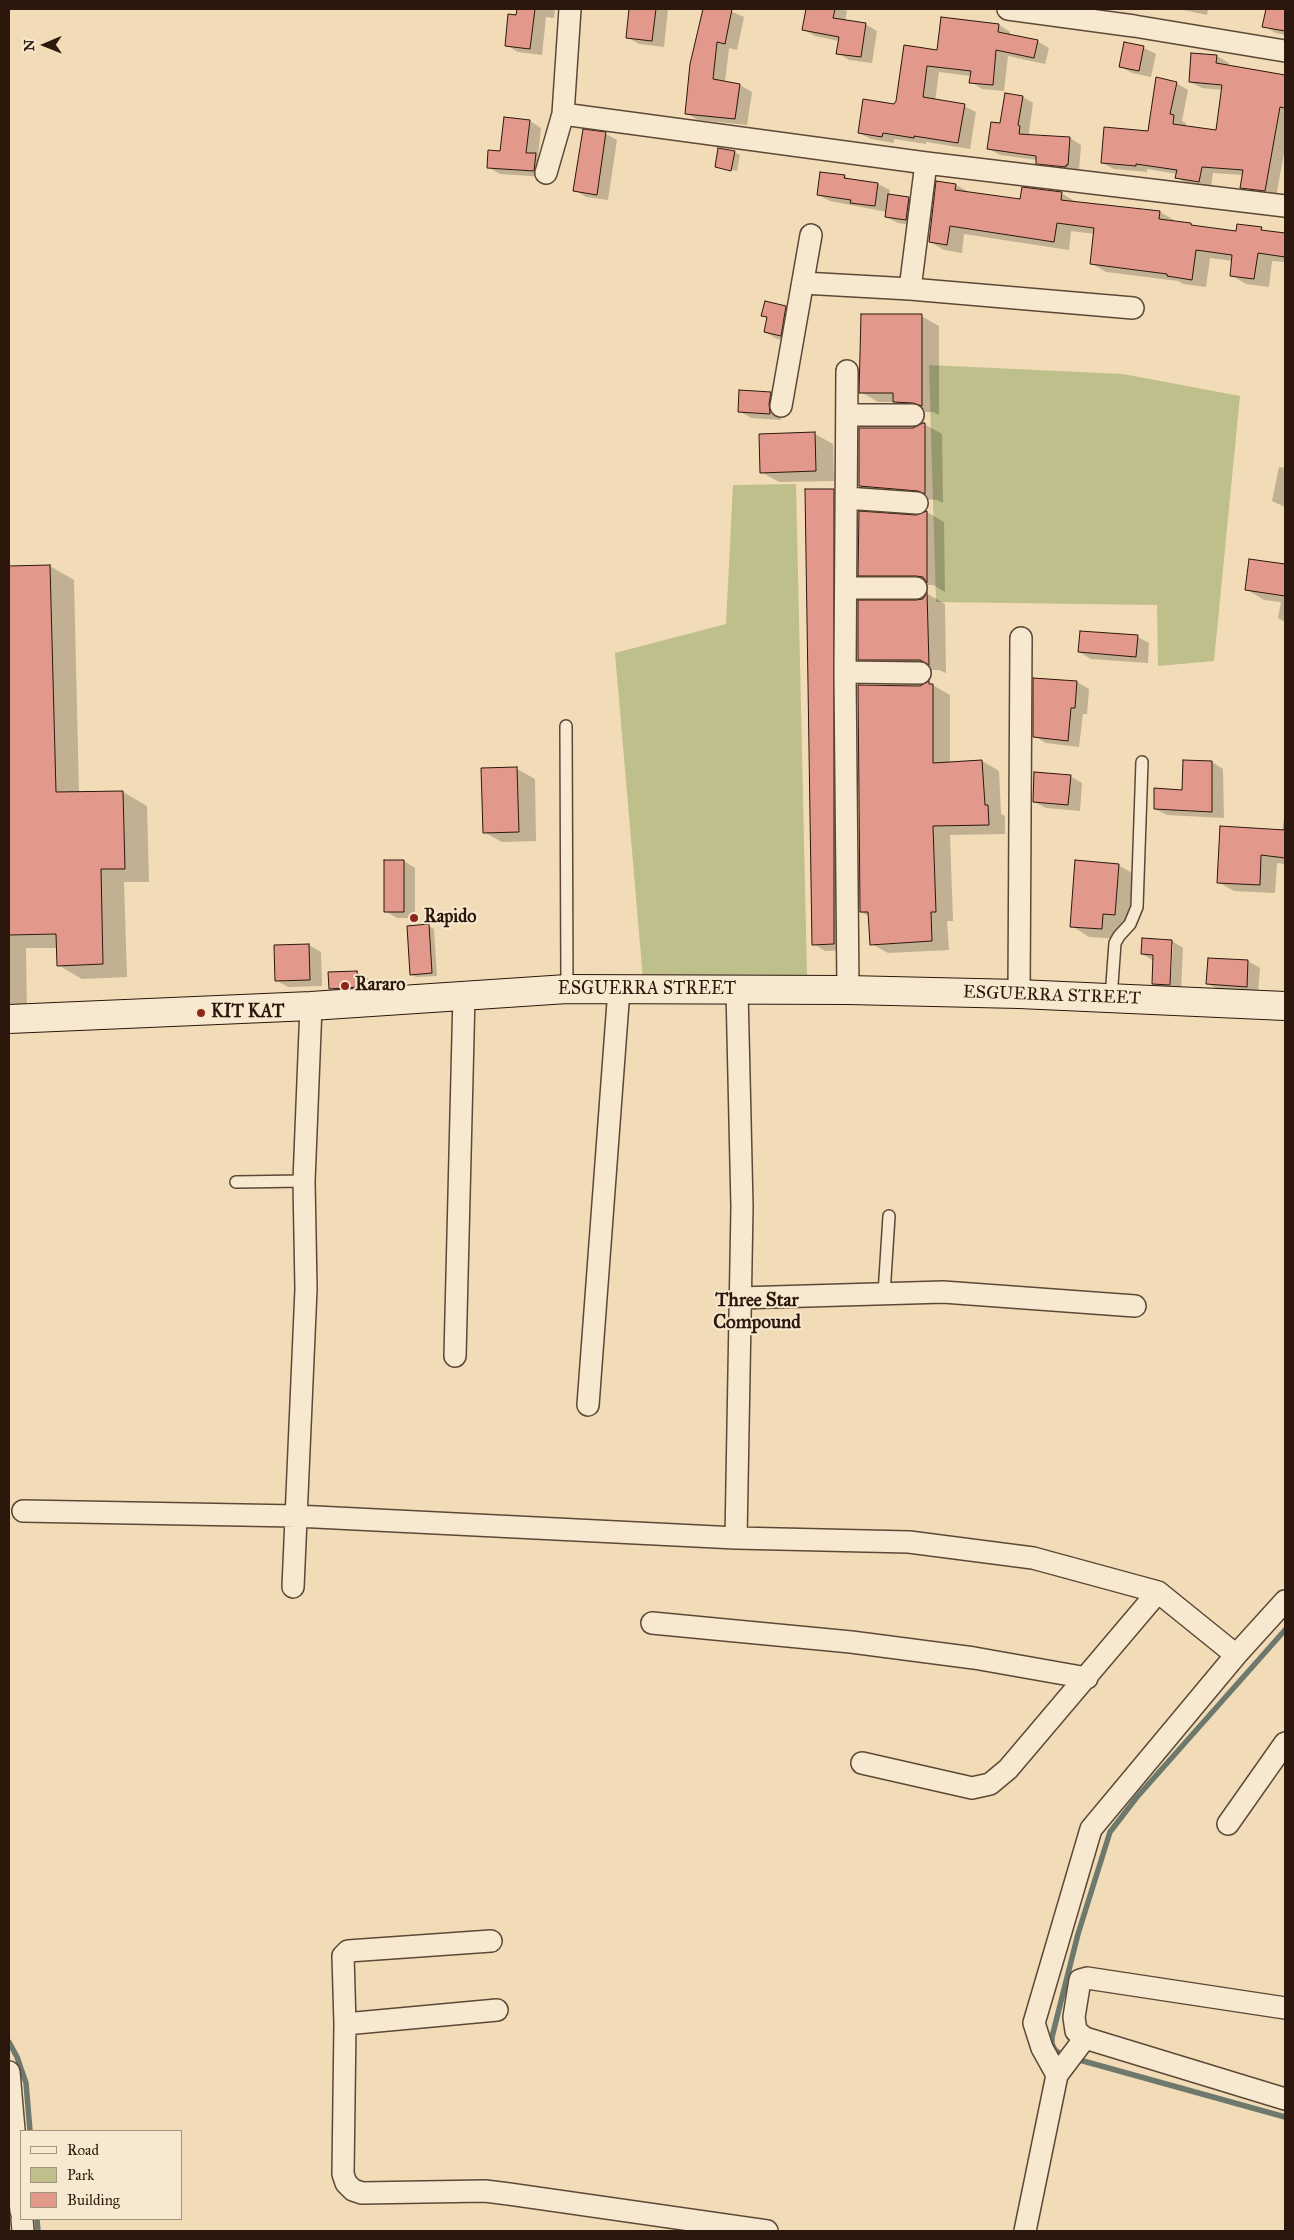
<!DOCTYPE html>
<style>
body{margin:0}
#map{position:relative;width:1294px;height:2240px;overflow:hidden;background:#f2dcb7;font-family:"IM FELL Great Primer",serif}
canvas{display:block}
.frame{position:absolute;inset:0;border:10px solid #2b170c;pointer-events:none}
.legend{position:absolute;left:20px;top:2130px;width:162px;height:90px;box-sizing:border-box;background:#f7e8d0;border:1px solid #a59482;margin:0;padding:6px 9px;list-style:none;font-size:15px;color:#2b170c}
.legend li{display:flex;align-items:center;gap:10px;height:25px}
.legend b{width:25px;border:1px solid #a59482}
.north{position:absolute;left:20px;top:20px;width:50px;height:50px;-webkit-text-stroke:4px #f7e8d0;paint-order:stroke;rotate:269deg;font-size:14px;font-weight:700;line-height:20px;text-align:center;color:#2b170c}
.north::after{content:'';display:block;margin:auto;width:18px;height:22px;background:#2b170c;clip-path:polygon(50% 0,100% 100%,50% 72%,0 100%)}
</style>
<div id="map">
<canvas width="1294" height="2240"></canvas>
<div class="frame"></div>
<ul class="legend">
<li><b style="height:6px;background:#f7e8d0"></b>Road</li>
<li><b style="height:14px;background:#bfbf8b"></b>Park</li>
<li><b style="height:14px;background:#e2998b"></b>Building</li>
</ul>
<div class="north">N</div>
</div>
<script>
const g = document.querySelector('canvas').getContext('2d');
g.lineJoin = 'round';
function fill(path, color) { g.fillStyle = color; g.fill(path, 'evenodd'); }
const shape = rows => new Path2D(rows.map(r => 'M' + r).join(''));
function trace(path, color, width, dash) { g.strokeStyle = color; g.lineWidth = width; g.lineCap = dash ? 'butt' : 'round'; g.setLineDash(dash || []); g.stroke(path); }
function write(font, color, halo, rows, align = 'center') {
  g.font = font + ' "IM FELL Great Primer",serif'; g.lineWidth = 4; g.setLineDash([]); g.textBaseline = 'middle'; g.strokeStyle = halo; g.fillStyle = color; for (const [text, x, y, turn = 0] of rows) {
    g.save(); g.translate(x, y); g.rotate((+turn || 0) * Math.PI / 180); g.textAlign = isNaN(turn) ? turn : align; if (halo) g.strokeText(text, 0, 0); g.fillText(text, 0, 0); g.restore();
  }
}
const green = shape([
 [929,365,1123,374,1240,396,1214,661,1158,666,1157,605,936,602],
 [796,484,807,975,643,979,615,653,726,624,733,485]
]);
const shadow = shape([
 [518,9,555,9,554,18,546,17,542,55,518,52,506,45],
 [631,9,668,9,664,47,639,44,627,37],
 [704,9,726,9,744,17,737,50,729,48,725,82,740,85,752,92,747,125,698,120,686,113,691,64],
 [807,9,843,9,847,11,845,21,865,24,877,31,872,63,849,60,838,53,839,41,815,36,804,30],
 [1179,9,1208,9,1207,15],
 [1267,9,1285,9,1285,35,1276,33,1264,26],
 [999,25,1010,32,1010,35,1037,41,1049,48,1045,64,1008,56,1004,91,982,89,971,82,971,76,939,72,935,101,964,106,976,112,970,149,926,142,926,144,894,139,894,143,871,139,859,133,895,105,938,51],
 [1125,44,1144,48,1156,54,1151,77,1132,73,1120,66],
 [1217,56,1229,63,1228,66,1285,76,1285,148,1276,197,1253,194,1241,187,1243,175,1213,173,1211,188,1188,184,1177,178,1177,174,1147,169,1147,172,1114,169,1102,163,1149,132,1176,83,1188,90,1182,121,1186,123,1185,127,1217,131,1223,90,1202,88,1190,82],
 [1023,97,1033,103,1029,132,1030,136,1070,138,1081,145,1079,170,1076,173,1048,169,1037,163,1037,160,1000,155,989,149,1001,124],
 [530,121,541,128,538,156,547,161,545,177,500,174,488,167],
 [606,134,617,140,608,200,586,197,575,190],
 [734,152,740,155,737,171,716,167],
 [844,176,851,180,878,184,890,190,889,195,909,198,920,205,918,226,898,223,886,217,887,212,830,201,818,195],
 [956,185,971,193,1021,201,1061,193,1076,202,1160,212,1174,220,1174,222,1191,224,1196,227,1237,233,1238,226,1285,234,1285,262,1272,261,1269,287,1246,284,1231,275,1233,261,1210,258,1206,287,1183,284,1178,281,1106,272,1091,263,1095,234,1071,231,1069,250,964,234,962,253,944,250,930,242],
 [785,307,797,314,792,342,777,339,765,332,768,318,763,315],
 [921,316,939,326,939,415,933,412,912,412,895,402,878,402,861,392],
 [770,393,782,400,780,412,781,420,751,418,739,411],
 [924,424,942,434,943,503,937,500,878,496,860,486],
 [815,434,833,444,834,481,779,482,761,472],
 [1279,467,1285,468,1285,507,1272,501],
 [833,490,845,497,846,950,825,951,814,944],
 [927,512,944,522,945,592,933,585,877,585,859,575,916,517],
 [1250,560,1285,565,1285,622,1278,618,1281,602,1264,600,1246,589],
 [50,566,74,580,79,793,123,792,147,806,149,882,124,882,127,977,82,979,58,965,58,948,26,948,27,1012,9,1012,9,568],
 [928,594,945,604,946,673,939,670,877,669,859,659,916,602,923,600],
 [1138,637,1149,643,1148,663,1091,659,1079,652],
 [1035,680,1077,682,1089,689,1087,714,1083,714,1079,747,1046,743,1034,736],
 [929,683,950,695,950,763,982,761,999,771,1001,814,1005,816,1005,834,950,835,953,921,947,921,949,950,888,953,872,944,870,917,861,912,920,687],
 [1212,762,1223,769,1224,818,1167,815,1155,809,1183,791],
 [517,769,535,779,536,841,502,842,484,832],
 [1070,776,1082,783,1080,811,1046,808,1034,802],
 [1285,811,1285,864,1277,863,1275,893,1234,891,1218,882,1282,831],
 [404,861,415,868,415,918,397,918,385,911],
 [1118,865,1136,875,1132,924,1121,924,1120,939,1089,937,1072,926],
 [429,926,434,929,437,976,416,977,411,974],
 [1172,941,1183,948,1181,991,1170,991,1173,945,1170,945,1168,991,1153,984,1154,961,1142,954],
 [309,945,321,952,322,986,288,987,276,980],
 [1248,961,1260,968,1258,993,1219,990,1207,983],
 [357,972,369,979,369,993,342,995,330,988]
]);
const stream = shape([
 [9,2042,17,2057,26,2083,30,2131],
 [1062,2055,1055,2050,1052,2044,1052,2037,1078,1934,1110,1832,1137,1797,1285,1630],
 [1076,2059,1285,2117],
 [37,2219,38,2231]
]);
const building = shape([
 [517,9,535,9,530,49,505,46,508,14,516,15,517,9],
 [629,9,656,9,652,41,626,38,629,9],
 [703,9,732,9,725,44,717,42,713,79,740,84,735,119,685,114,690,64,703,9],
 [806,9,835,9,833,18,866,23,861,57,836,54,839,37,802,30,806,9],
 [1266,9,1285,9,1285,31,1262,27,1266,9],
 [941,17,999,24,998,32,1038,40,1034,58,996,50,993,85,969,83,971,71,927,66,923,97,965,104,958,143,914,136,914,138,883,133,882,137,858,133,863,99,894,104,896,101,904,45,937,50,941,17],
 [1124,42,1144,46,1139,71,1119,67,1124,42],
 [1191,53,1217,55,1216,63,1285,75,1285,108,1280,107,1265,191,1240,188,1243,170,1202,167,1199,182,1175,178,1177,170,1136,164,1136,166,1101,163,1104,127,1148,131,1156,77,1177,82,1170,114,1174,115,1173,124,1216,130,1222,85,1189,82,1191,53],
 [1005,93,1023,96,1018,125,1020,126,1019,134,1070,137,1068,165,1066,165,1066,167,1036,164,1036,156,987,149,991,122,1000,123,1005,93],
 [504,117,530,120,526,153,536,153,534,171,487,168,488,150,500,151,504,117],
 [583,129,606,132,597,195,573,191,583,129],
 [718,148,735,151,731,171,715,167,718,148],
 [820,172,845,175,844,178,878,183,875,206,850,203,851,200,817,195,820,172],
 [936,181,956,184,955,190,1020,199,1022,187,1062,192,1061,200,1160,211,1159,219,1191,223,1191,225,1236,231,1237,224,1262,227,1261,230,1285,233,1285,257,1258,253,1254,279,1230,276,1232,255,1196,250,1192,280,1167,276,1167,274,1090,264,1094,228,1057,223,1054,242,950,226,947,245,929,242,936,181],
 [888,194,909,197,906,220,885,217,888,194],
 [765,301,786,306,781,336,764,332,767,317,761,316,765,301],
 [861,314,922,314,922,406,913,403,893,402,893,393,859,393,861,314],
 [739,390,771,392,769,404,770,414,738,412,739,390],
 [923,423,925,423,925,494,918,491,859,486,859,428,913,428,923,423],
 [815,432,816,471,760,473,759,434,815,432],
 [805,489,834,489,834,944,812,945,805,489],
 [859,511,916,515,927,511,927,583,923,577,916,576,858,576,859,511],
 [1249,559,1285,564,1285,596,1245,590,1249,559],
 [50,565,56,792,123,791,125,869,101,869,103,964,57,966,56,934,9,935,9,566,50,565],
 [927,592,929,665,920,660,858,660,858,600,916,600,923,599,927,592],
 [1080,631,1138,635,1136,657,1078,652,1080,631],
 [1033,678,1077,681,1075,708,1071,708,1068,741,1033,737,1033,678],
 [929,681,929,684,933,684,933,763,982,760,985,805,988,805,989,825,933,826,936,912,931,912,932,941,870,945,868,912,860,912,858,685,920,686,929,681],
 [1183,760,1212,761,1212,812,1154,809,1154,788,1182,790,1183,760],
 [517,767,519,832,483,833,481,768,517,767],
 [1034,772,1071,775,1068,805,1033,802,1034,772],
 [1220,826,1285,830,1285,858,1261,855,1260,885,1217,883,1220,826],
 [384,860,404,860,404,912,384,912,384,860],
 [1075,860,1119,864,1115,915,1103,914,1102,929,1070,927,1075,860],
 [429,924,432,973,410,975,407,926,429,924],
 [1142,938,1172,940,1170,985,1152,984,1153,955,1141,954,1142,938],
 [309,944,310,980,275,981,274,945,309,944],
 [1208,958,1248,960,1247,987,1206,984,1208,958],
 [357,971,358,987,329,989,328,972,357,971]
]);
const lane = shape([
 [566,726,567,989],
 [1111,998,1115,943,1119,936,1130,924,1137,907,1142,762],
 [236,1182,304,1181],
 [884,1294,889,1216]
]);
const street = shape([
 [1008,9,1134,26,1285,51],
 [563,114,926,163,1285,206],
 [546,173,563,114,570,9],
 [803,283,910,289,1133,308],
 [910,289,926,163],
 [847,371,845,672,848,990],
 [781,406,811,235],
 [847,415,913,415],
 [846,498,917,503],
 [846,588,916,588],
 [845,672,920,673],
 [1019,994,1021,638],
 [740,1298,943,1292,1135,1306],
 [455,1356,464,995],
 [588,1405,619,989],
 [23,1511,296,1516,736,1538,909,1542,1033,1558,1158,1592,1236,1655],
 [736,1538,742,1207,737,990],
 [293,1587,306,1289,304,1181,311,1006],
 [652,1623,851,1642,974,1658,1087,1678],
 [862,1763,972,1788,990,1784,1008,1769,1158,1592],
 [1228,1824,1285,1743],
 [491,1941,348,1951,343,1956,345,2024,343,2174,346,2183,353,2190,362,2193,485,2191,509,2194,767,2231],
 [1285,2008,1087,1978,1080,1980,1074,2017,1076,2031,1085,2038,1285,2099],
 [345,2024,497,2010],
 [9,2072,21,2211],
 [1057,2075,1042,2048,1034,2023,1091,1829,1236,1655,1285,1601],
 [22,2219,23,2231],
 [1025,2231,1057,2075,1085,2038]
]);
const secondary = shape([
 [9,1019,311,1006,567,989,848,990,1019,994,1285,1006]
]);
const markers = [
 [414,918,5,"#8f2418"],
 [345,986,5,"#8f2418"],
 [201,1013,5,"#8f2418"]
];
const poiNames = [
 ["Rapido",424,918],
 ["Rararo",355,986],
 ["KIT KAT",211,1013]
];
const streetNames = [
 ["ESGUERRA STREET",647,990],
 ["ESGUERRA STREET",1052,996,2]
];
const neighbourhoodNames = [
 ["Three Star",757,1301],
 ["Compound",757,1323]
];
fill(green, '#bfbf8b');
fill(shadow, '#0003');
trace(stream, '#6e796e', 5.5);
fill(building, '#e2998b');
trace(building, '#2b170c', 1);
trace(lane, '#5d4837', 14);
trace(street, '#5d4837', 24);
trace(secondary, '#2b170c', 30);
trace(lane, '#f7e8d0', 11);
trace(street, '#f7e8d0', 21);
trace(secondary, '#f7e8d0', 28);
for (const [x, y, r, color] of markers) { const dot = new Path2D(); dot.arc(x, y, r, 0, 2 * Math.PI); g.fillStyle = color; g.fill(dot); trace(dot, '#f7e8d0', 2); }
write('bold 18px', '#2b170c', '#f7e8d0', poiNames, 'left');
write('18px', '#2b170c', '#f7e8d0', streetNames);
write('bold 19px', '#2b170c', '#f7e8d0', neighbourhoodNames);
</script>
